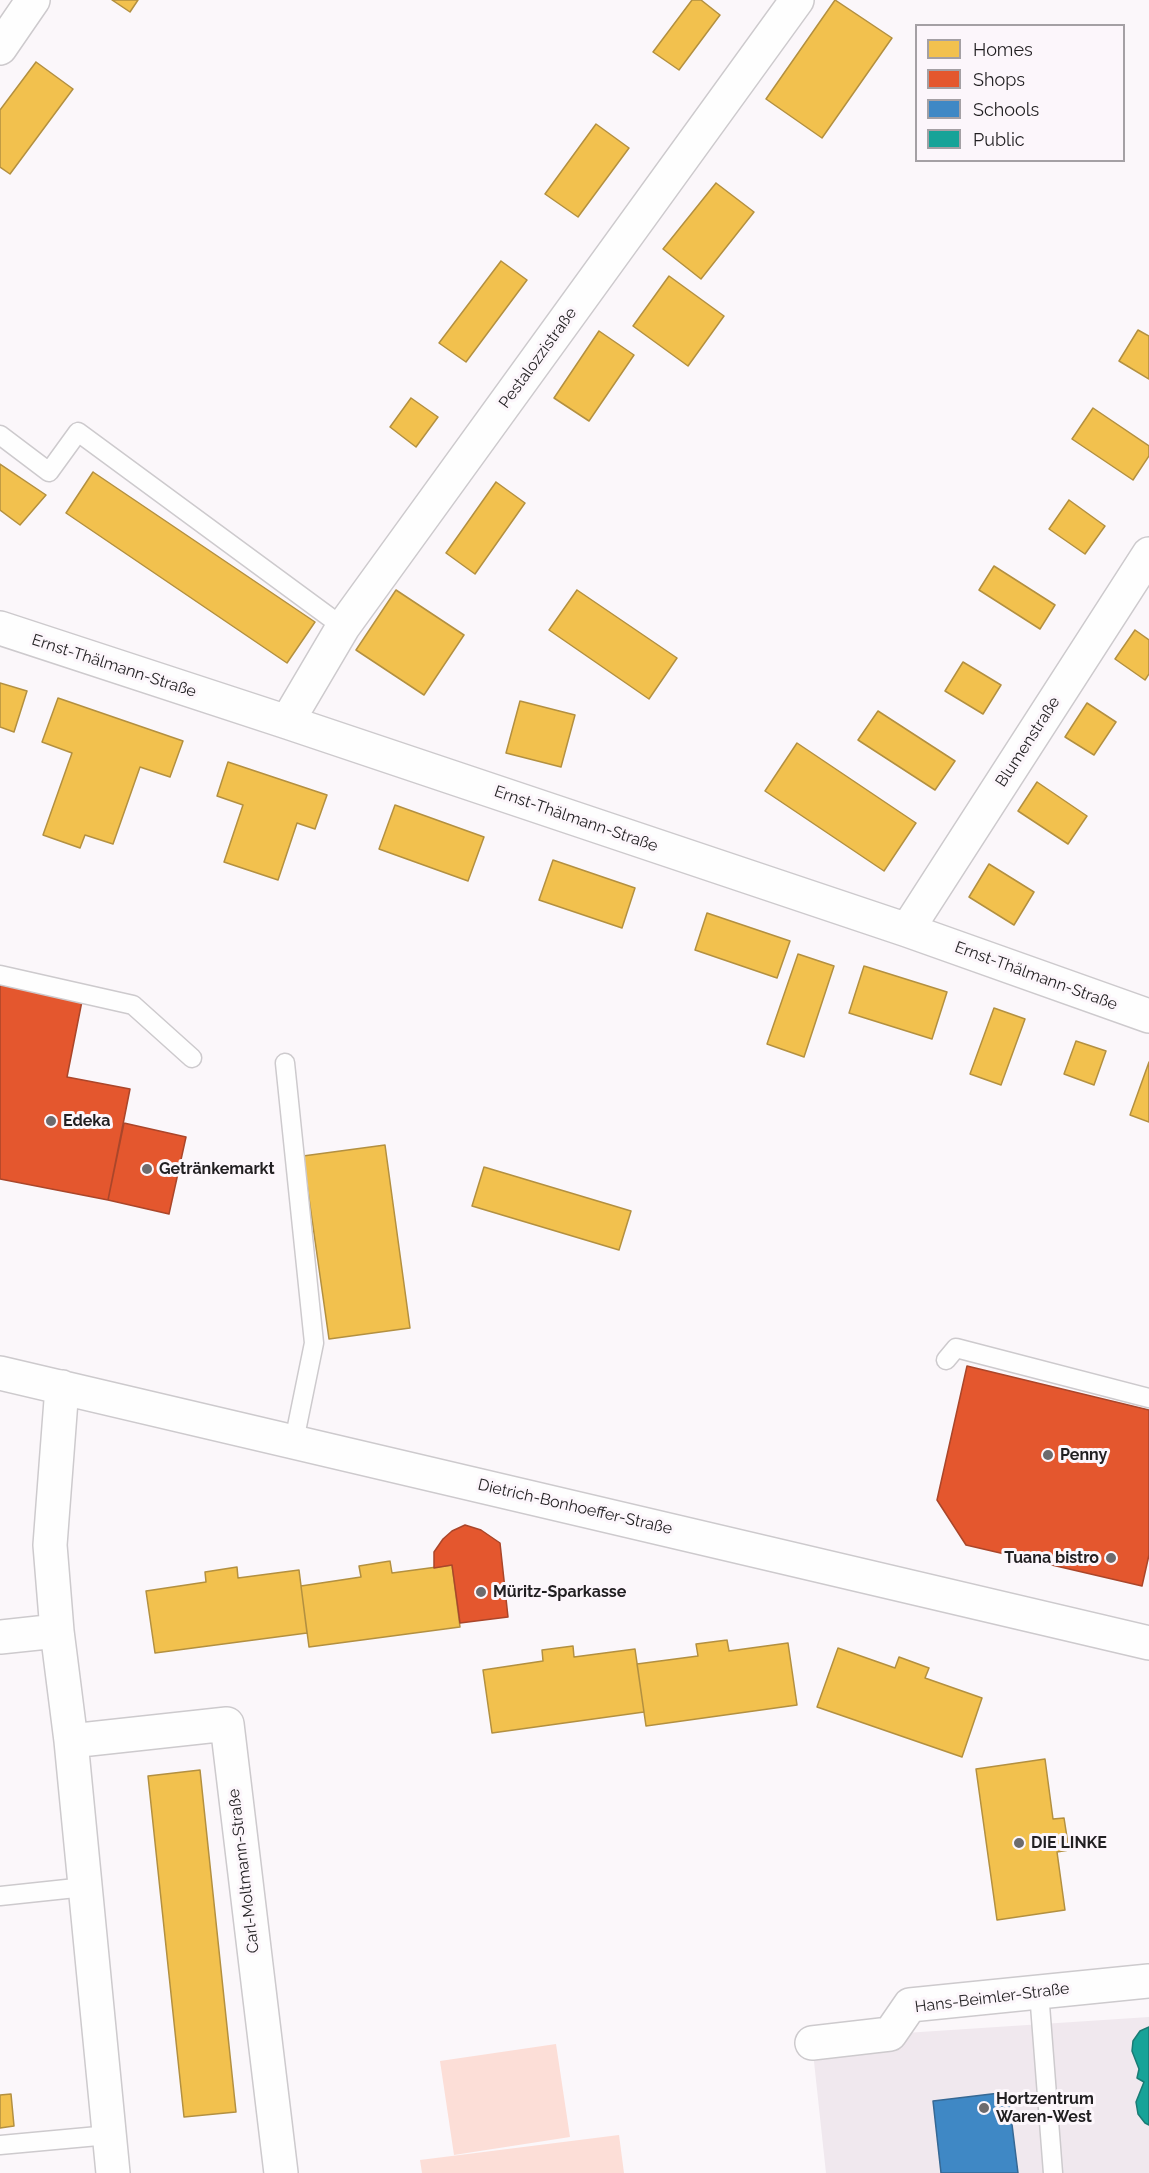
<!DOCTYPE html>
<meta charset="utf-8">
<style>
body{margin:0}
#map{position:relative;width:1149px;height:2173px;overflow:hidden;background:#fbf7fa;font-family:Raleway,sans-serif}
canvas{display:block}
.legend{position:absolute;left:915px;top:24px;width:210px;height:138px;box-sizing:border-box;background:#fcf6fb;border:2px solid #a4a0a4;margin:0;padding:8px 10px;list-style:none;font-size:18px;color:#211f21}
.legend li{display:flex;align-items:center;gap:12px;height:30px}
.legend b{width:30px;border:2px solid #a4a0a4}
</style>
<div id="map">
<canvas width="1149" height="2173"></canvas>
<ul class="legend">
<li><b style="height:16px;background:#f2c14e"></b>Homes</li>
<li><b style="height:16px;background:#e4572e"></b>Shops</li>
<li><b style="height:16px;background:#3f88c5"></b>Schools</li>
<li><b style="height:16px;background:#17a398"></b>Public</li>
</ul>
</div>
<script>
const g = document.querySelector('canvas').getContext('2d');
g.lineJoin = 'round';
function fill(path, color) { g.fillStyle = color; g.fill(path, 'evenodd'); }
const shape = rows => new Path2D(rows.map(r => 'M' + r).join(''));
function trace(path, color, width, dash) { g.strokeStyle = color; g.lineWidth = width; g.lineCap = dash ? 'butt' : 'round'; g.setLineDash(dash || []); g.stroke(path); }
function write(font, color, halo, rows, align = 'center') {
  g.font = font + ' Raleway,sans-serif'; g.lineWidth = 6; g.setLineDash([]); g.textBaseline = 'middle'; g.strokeStyle = halo; g.fillStyle = color; for (const [text, x, y, turn = 0] of rows) {
    g.save(); g.translate(x, y); g.rotate((+turn || 0) * Math.PI / 180); g.textAlign = isNaN(turn) ? turn : align; if (halo) g.strokeText(text, 0, 0); g.fillText(text, 0, 0); g.restore();
  }
}
const built = shape([
 [1149,2017,1149,2173,826,2173,812,2043,890,2034]
]);
const green = shape([
 [556,2044,570,2137,454,2155,440,2061],
 [619,2135,624,2173,422,2173,420,2160]
]);
const homes = shape([
 [112,0,138,0,130,12,112,0],
 [692,0,701,0,720,15,679,70,653,52,692,0],
 [835,0,892,38,822,138,766,99,835,0],
 [36,62,73,89,10,174,0,167,0,110,36,62],
 [596,124,629,148,578,217,545,194,596,124],
 [716,183,754,212,701,279,663,249,716,183],
 [501,261,527,280,466,362,439,343,501,261],
 [669,276,724,316,688,366,633,326,669,276],
 [1138,330,1149,336,1149,379,1119,361,1138,330],
 [599,331,634,355,589,421,554,398,599,331],
 [411,398,438,417,416,447,390,427,411,398],
 [1093,408,1149,446,1149,456,1133,480,1072,439,1093,408],
 [0,464,46,495,20,525,0,510,0,464],
 [93,472,315,622,287,663,66,513,93,472],
 [496,482,525,503,475,574,446,553,496,482],
 [1069,500,1105,526,1085,554,1049,529,1069,500],
 [994,566,1055,605,1040,629,979,590,994,566],
 [396,590,464,635,424,695,356,650,396,590],
 [577,590,677,658,649,699,549,630,577,590],
 [1135,630,1149,640,1149,674,1145,680,1115,659,1135,630],
 [963,662,1001,685,983,714,945,691,963,662],
 [0,683,27,691,14,732,0,727,0,683],
 [58,698,183,741,170,777,140,767,113,844,85,835,80,848,43,835,72,753,42,742,58,698],
 [520,701,575,715,561,767,506,753,520,701],
 [1087,703,1116,722,1094,755,1065,737,1087,703],
 [878,711,955,761,935,790,858,740,878,711],
 [797,743,916,823,884,871,765,791,797,743],
 [228,762,327,795,315,829,297,823,278,880,224,862,243,805,217,796,228,762],
 [1037,782,1087,816,1068,844,1018,811,1037,782],
 [395,805,484,837,468,881,379,849,395,805],
 [553,860,635,888,622,928,539,900,553,860],
 [989,864,1034,892,1014,925,969,897,989,864],
 [707,913,790,941,777,978,695,950,707,913],
 [798,954,834,966,804,1057,767,1044,798,954],
 [864,966,947,992,932,1039,849,1013,864,966],
 [994,1008,1025,1019,1001,1085,970,1074,994,1008],
 [1076,1041,1106,1051,1094,1085,1064,1074,1076,1041],
 [1149,1062,1149,1122,1130,1115,1149,1062],
 [385,1145,410,1328,329,1339,303,1156,385,1145],
 [484,1167,631,1211,619,1250,472,1206,484,1167],
 [390,1561,392,1573,452,1565,460,1627,309,1647,301,1586,361,1577,359,1566,390,1561],
 [237,1567,238,1578,299,1570,307,1633,155,1653,146,1591,206,1582,205,1572,237,1567],
 [727,1640,729,1651,788,1643,797,1705,646,1726,637,1664,698,1656,696,1644,727,1640],
 [573,1646,574,1657,635,1649,644,1712,492,1733,483,1670,543,1661,542,1650,573,1646],
 [838,1648,895,1668,899,1657,929,1668,925,1678,982,1698,962,1757,817,1707,838,1648],
 [1045,1759,1053,1819,1064,1818,1069,1850,1057,1852,1065,1910,997,1920,976,1769,1045,1759],
 [200,1770,236,2112,184,2117,148,1776,200,1770],
 [11,2094,14,2126,0,2128,0,2095,11,2094]
]);
const shops = shape([
 [0,985,82,1001,67,1077,130,1089,108,1200,0,1179,0,985],
 [124,1123,186,1137,169,1214,108,1200,124,1123],
 [967,1366,1149,1410,1149,1555,1142,1586,966,1545,937,1500,967,1366],
 [465,1525,481,1530,500,1543,508,1617,460,1623,452,1565,434,1568,434,1552,443,1539,452,1531,465,1525]
]);
const schools = shape([
 [1008,2092,1018,2173,941,2173,933,2101,1008,2092]
]);
const public = shape([
 [1149,2027,1149,2125,1145,2123,1138,2114,1136,2102,1144,2082,1137,2078,1139,2069,1132,2051,1133,2041,1140,2031,1149,2027]
]);
const lane = shape([
 [0,435,49,472,78,432,343,627],
 [0,975,133,1005,192,1058],
 [285,1063,314,1343,294,1441],
 [946,1360,956,1348,1149,1398],
 [0,1896,85,1887],
 [1039,1992,1053,2173],
 [0,2145,109,2135]
]);
const street = shape([
 [0,48,33,0],
 [0,628,287,722,907,930,1149,1016],
 [287,722,343,627,797,0],
 [907,930,1149,554],
 [0,1373,1149,1643],
 [62,1387,50,1545,57,1631,71,1741,113,2173],
 [0,1637,57,1631],
 [71,1741,227,1724,281,2173],
 [812,2043,890,2034,910,2005,1149,1981]
]);
const markers = [
 [51,1121,6,"#6d6b6d"],
 [147,1169,6,"#6d6b6d"],
 [1048,1455,6,"#6d6b6d"],
 [1111,1558,6,"#6d6b6d"],
 [481,1592,6,"#6d6b6d"],
 [1019,1843,6,"#6d6b6d"],
 [984,2108,6,"#6d6b6d"]
];
const streetNames = [
 ["Pestalozzistraße",538,358,-54],
 ["Ernst-Thälmann-Straße",114,666,18],
 ["Blumenstraße",1028,742,-57],
 ["Ernst-Thälmann-Straße",576,819,19],
 ["Ernst-Thälmann-Straße",1036,976,20],
 ["Dietrich-Bonhoeffer-Straße",575,1507,13],
 ["Carl-Moltmann-Straße",244,1871,-97],
 ["Hans-Beimler-Straße",992,1998,-7]
];
const poiNames = [
 ["Edeka",63,1121],
 ["Getränkemarkt",159,1169],
 ["Penny",1060,1455],
 ["Tuana bistro",1099,1558,"right"],
 ["Müritz-Sparkasse",493,1592],
 ["DIE LINKE",1031,1843],
 ["Hortzentrum",996,2099],
 ["Waren-West",996,2117]
];
fill(built, '#f0e8ee');
fill(green, '#fcded7');
fill(homes, '#f2c14e');
trace(homes, '#b39040', 1.5);
fill(shops, '#e4572e');
trace(shops, '#aa462a', 1.5);
fill(schools, '#3f88c5');
trace(schools, '#366894', 1.5);
fill(public, '#17a398');
trace(public, '#1a7b74', 1.5);
trace(lane, '#cdcacd', 21);
trace(street, '#cdcacd', 36);
trace(lane, '#fefefe', 18);
trace(street, '#fefefe', 33);
for (const [x, y, r, color] of markers) { const dot = new Path2D(); dot.arc(x, y, r, 0, 2 * Math.PI); g.fillStyle = color; g.fill(dot); trace(dot, '#fcf6fb', 2); }
write('16px', '#211f21', '#fcf6fb', streetNames);
write('bold 16px', '#211f21', '#fcf6fb', poiNames, 'left');
</script>
